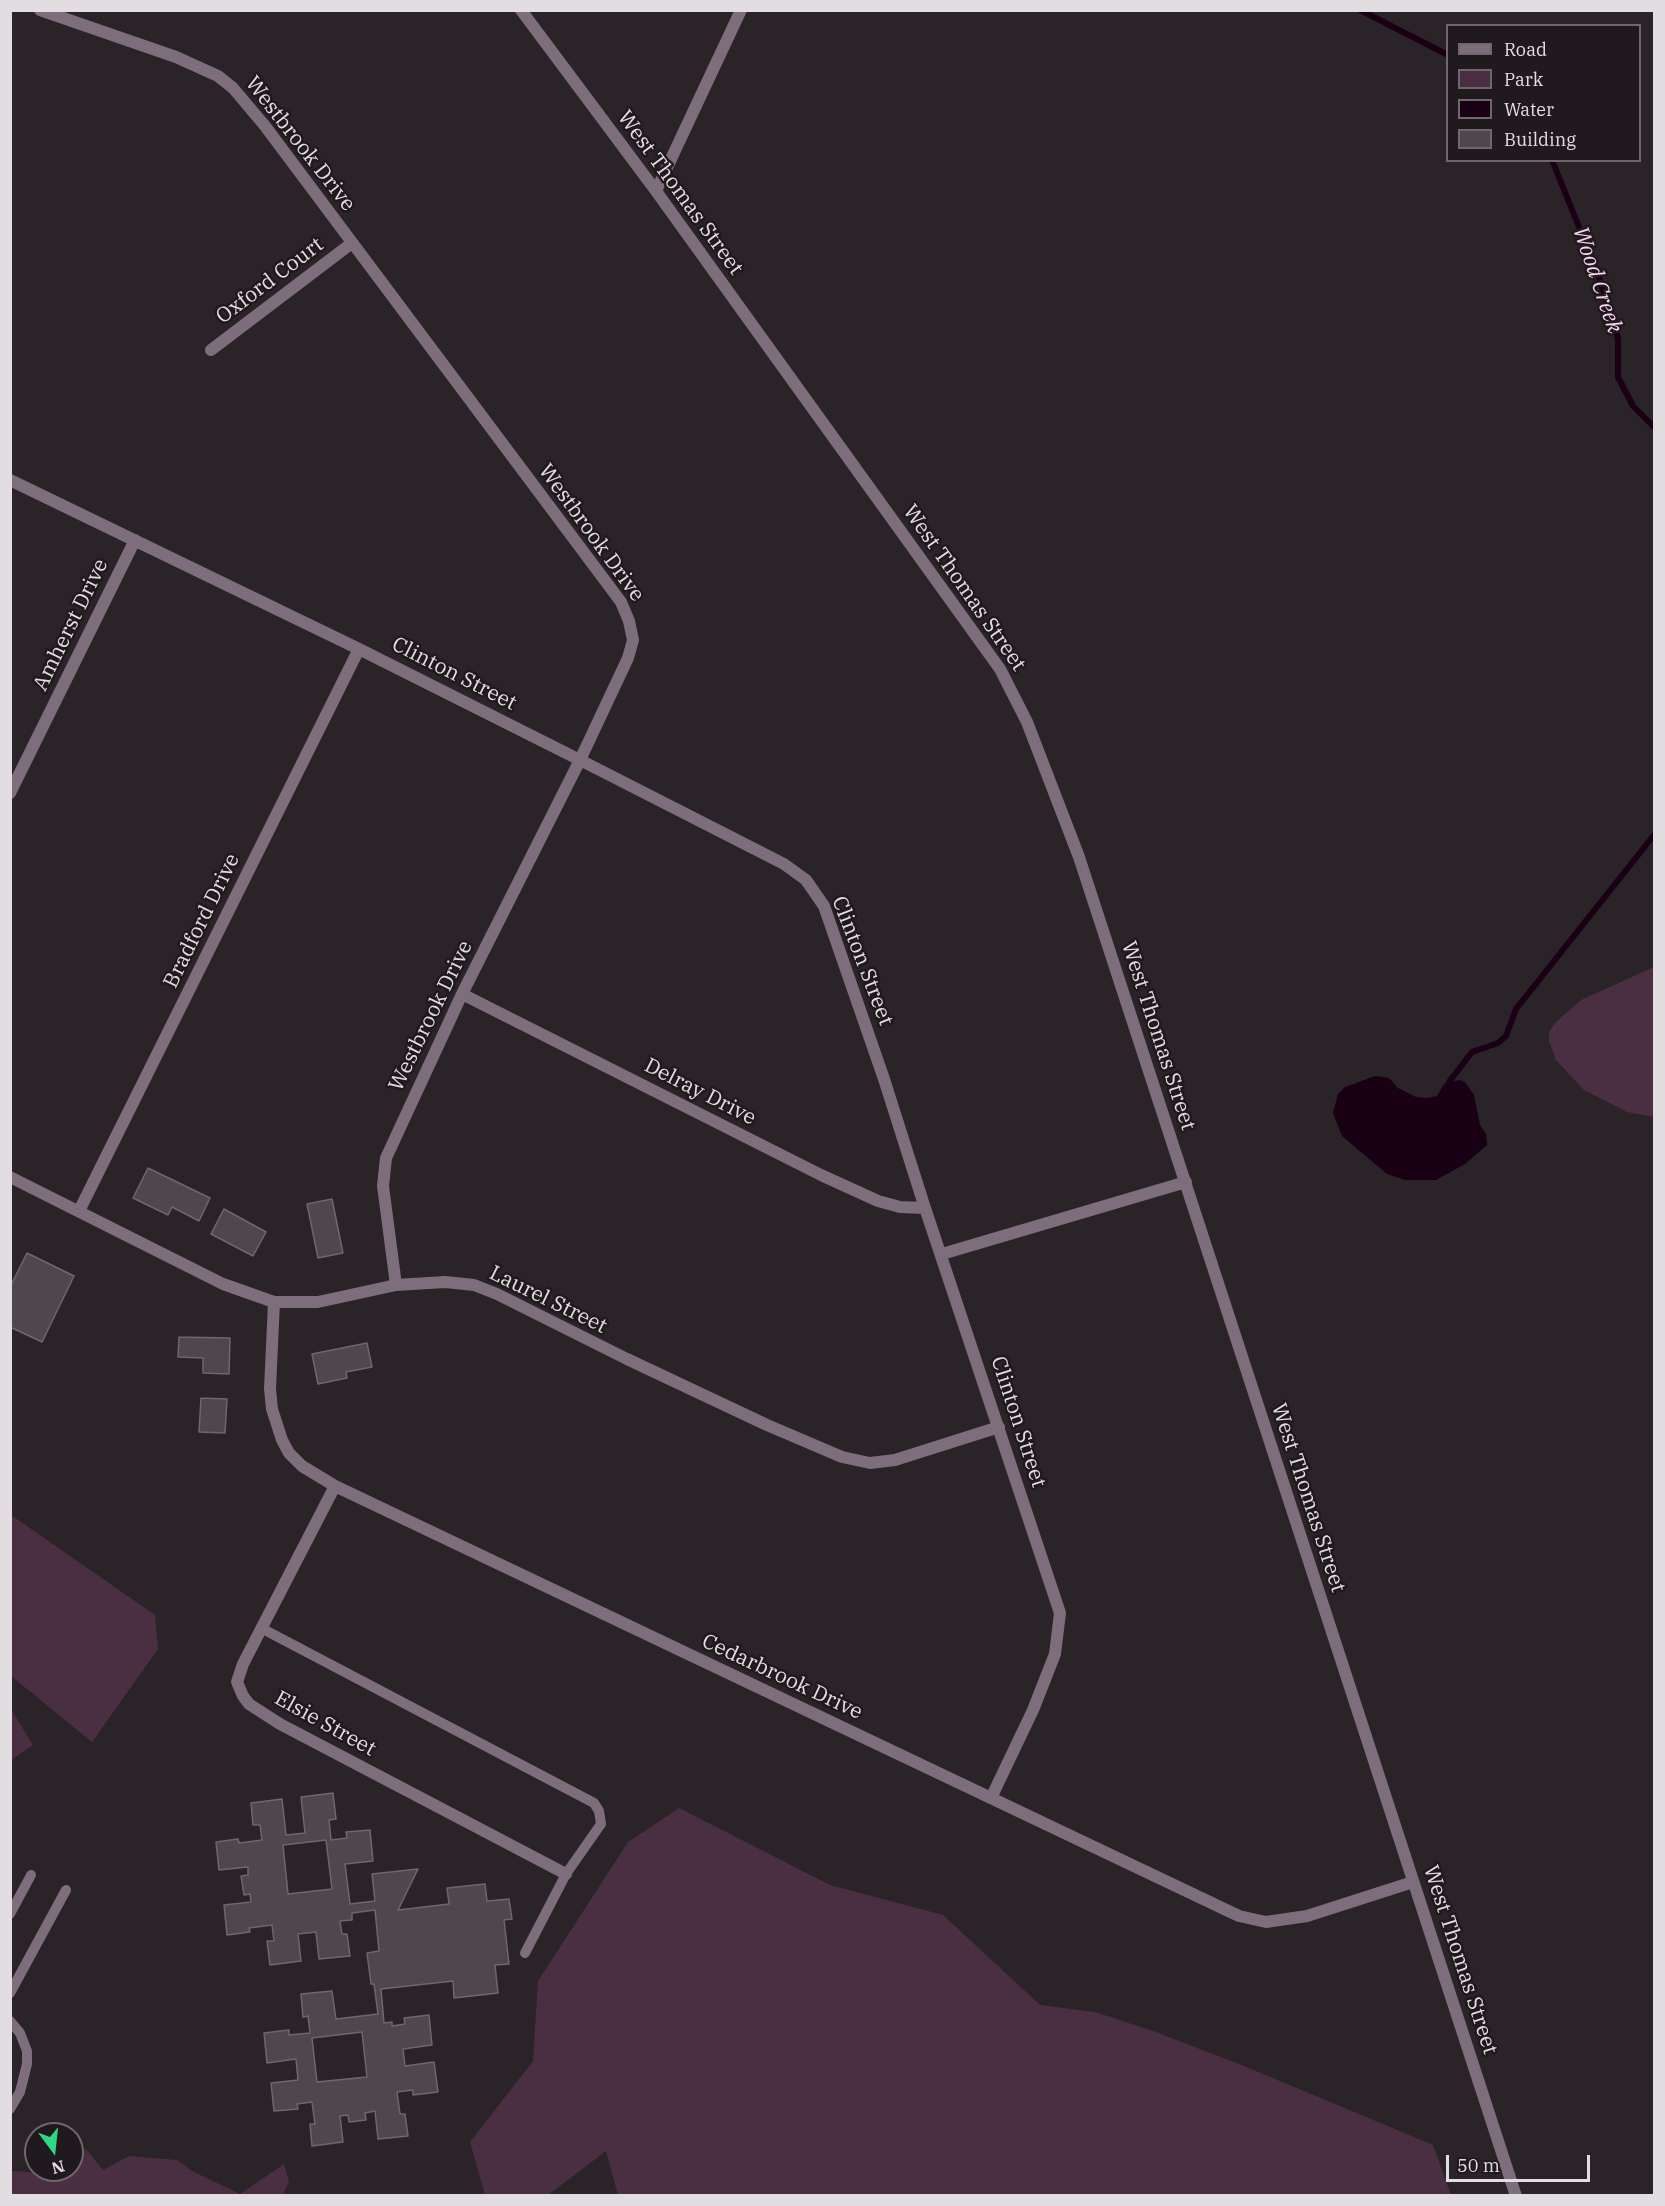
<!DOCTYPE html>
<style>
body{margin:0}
#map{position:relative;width:1665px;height:2206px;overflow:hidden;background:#2a2328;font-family:"IBM Plex Serif",serif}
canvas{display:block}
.frame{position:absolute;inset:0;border:12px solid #e2dde1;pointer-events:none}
.legend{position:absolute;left:1446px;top:24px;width:195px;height:138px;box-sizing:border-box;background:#20191e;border:2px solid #6e676c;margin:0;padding:8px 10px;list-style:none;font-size:18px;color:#e2dde1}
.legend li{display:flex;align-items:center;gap:12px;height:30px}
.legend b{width:30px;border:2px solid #6e676c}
.north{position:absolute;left:24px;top:2122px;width:60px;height:60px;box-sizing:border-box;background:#20191e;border:2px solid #6e676c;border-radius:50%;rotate:165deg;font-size:16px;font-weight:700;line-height:24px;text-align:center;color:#e2dde1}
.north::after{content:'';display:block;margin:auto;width:21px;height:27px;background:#2ed883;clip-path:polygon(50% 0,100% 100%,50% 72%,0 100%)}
.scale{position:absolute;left:1446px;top:2155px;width:144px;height:27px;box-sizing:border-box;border:3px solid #e2dde1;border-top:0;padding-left:8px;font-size:18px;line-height:21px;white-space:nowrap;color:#e2dde1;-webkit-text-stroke:4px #20191e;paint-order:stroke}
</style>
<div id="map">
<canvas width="1665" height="2206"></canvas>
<div class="frame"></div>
<ul class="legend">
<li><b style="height:8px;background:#7e6d7a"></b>Road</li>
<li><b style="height:16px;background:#4a2f43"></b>Park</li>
<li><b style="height:16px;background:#190014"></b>Water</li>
<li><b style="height:16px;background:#4f474c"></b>Building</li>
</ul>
<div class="north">N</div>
<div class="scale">50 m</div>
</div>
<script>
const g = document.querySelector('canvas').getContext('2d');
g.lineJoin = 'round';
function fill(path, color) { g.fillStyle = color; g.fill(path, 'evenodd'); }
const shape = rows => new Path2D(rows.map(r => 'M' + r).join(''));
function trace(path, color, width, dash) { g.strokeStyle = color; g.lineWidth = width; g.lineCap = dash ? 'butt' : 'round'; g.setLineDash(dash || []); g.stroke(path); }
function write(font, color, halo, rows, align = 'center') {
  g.font = font + ' "IBM Plex Serif",serif'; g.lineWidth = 5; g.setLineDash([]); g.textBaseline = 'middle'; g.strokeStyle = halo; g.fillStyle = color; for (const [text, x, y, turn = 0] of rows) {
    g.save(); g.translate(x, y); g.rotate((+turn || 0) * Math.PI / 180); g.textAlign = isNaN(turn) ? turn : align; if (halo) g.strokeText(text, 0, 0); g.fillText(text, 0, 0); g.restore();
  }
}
const green = shape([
 [1654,967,1654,1117,1627,1112,1584,1090,1556,1060,1549,1041,1549,1032,1555,1023,1581,1000],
 [11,1515,155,1615,158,1649,92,1742,11,1676],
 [11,1709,33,1745,11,1760,10,1760],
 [679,1808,830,1885,943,1915,1040,2005,1095,2012,1153,2031,1244,2066,1433,2145,1451,2195,618,2195,606,2151,548,2195,485,2195,470,2142,533,2061,538,1981,628,1842],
 [86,2149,103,2170,129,2156,177,2160,194,2172,240,2194,284,2164,289,2182,282,2196,11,2195,11,2171,46,2173,51,2170,72,2170,72,2158]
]);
const water = shape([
 [1375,1076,1389,1078,1398,1088,1416,1097,1427,1098,1437,1096,1444,1084,1449,1082,1460,1080,1465,1082,1474,1095,1480,1125,1486,1134,1487,1145,1465,1164,1436,1180,1405,1180,1387,1174,1342,1136,1333,1113,1338,1094,1345,1087]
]);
const stream = shape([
 [1360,10,1448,55],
 [1552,160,1598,274,1618,338,1618,377,1633,406,1654,427],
 [1449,1082,1472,1052,1498,1043,1506,1036,1516,1009,1654,835]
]);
const building = shape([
 [148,1168,210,1198,199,1221,172,1207,168,1215,133,1198,148,1168],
 [332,1199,343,1253,318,1258,307,1204,332,1199],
 [224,1209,266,1232,253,1256,211,1234,224,1209],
 [27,1253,74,1276,42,1342,10,1327,10,1287,27,1253],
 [179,1337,230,1338,229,1374,203,1373,203,1358,178,1357,179,1337],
 [367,1343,372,1367,346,1372,347,1378,318,1384,312,1354,367,1343],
 [201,1398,227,1399,225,1433,199,1432,201,1398],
 [333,1793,336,1819,329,1820,331,1840,347,1838,346,1832,370,1830,373,1861,345,1864,350,1904,375,1901,372,1874,418,1869,398,1910,449,1904,447,1888,485,1884,487,1901,509,1899,512,1919,504,1920,509,1964,495,1965,498,1993,454,1998,453,1981,381,1989,384,2023,392,2022,392,2026,405,2024,404,2018,429,2015,432,2045,403,2049,405,2066,434,2062,438,2092,413,2095,413,2090,397,2092,400,2114,405,2114,408,2136,378,2139,375,2111,365,2113,366,2120,349,2122,348,2115,340,2116,343,2142,312,2146,310,2124,315,2124,312,2102,297,2104,298,2109,274,2111,271,2083,298,2080,296,2059,267,2063,264,2033,289,2030,289,2035,310,2033,308,2016,303,2017,301,1994,332,1991,336,2019,378,2014,374,1984,371,1984,367,1953,379,1951,375,1910,352,1913,352,1920,340,1921,342,1934,347,1934,350,1956,319,1959,316,1932,298,1934,301,1961,270,1965,267,1941,274,1941,272,1925,249,1928,250,1932,227,1935,224,1905,251,1902,250,1894,244,1895,241,1876,248,1875,248,1867,219,1870,216,1842,238,1839,239,1843,262,1840,260,1825,253,1825,251,1803,282,1799,286,1835,305,1833,301,1797,333,1793],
 [326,1840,332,1889,288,1894,283,1845,326,1840],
 [362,2032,367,2077,317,2082,312,2038,362,2032]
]);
const service = shape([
 [261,1628,594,1803,599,1811,601,1824,566,1874,525,1953],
 [10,1914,31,1875],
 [10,1993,66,1890],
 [10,2021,20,2033,27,2051,27,2064,20,2092,10,2109]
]);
const minor = shape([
 [40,10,176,57,218,76,233,88,265,126,621,602,629,621,633,640,628,658,580,760,462,994,386,1158,383,1186,396,1285],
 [211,350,352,243],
 [10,480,359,649,580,760,784,864,806,880,824,906,884,1079,925,1208,1060,1613,1055,1654,1033,1710,991,1798],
 [10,793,135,540],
 [462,994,821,1175,878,1201,900,1207,925,1208],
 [10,1177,223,1284,274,1302,318,1302,396,1285,445,1282,474,1285,497,1294,627,1359,767,1425,842,1457,870,1463,895,1460,999,1427],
 [79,1211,359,649],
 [942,1254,1186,1182],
 [274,1302,270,1389,272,1409,282,1440,289,1453,302,1466,335,1486,1239,1916,1266,1922,1307,1916,1413,1882],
 [335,1486,243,1664,237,1682,243,1696,249,1704,280,1724,566,1874]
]);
const tertiary = shape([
 [521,10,656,191,1000,669,1027,722,1079,857,1516,2196],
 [656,191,741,10]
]);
const streetNames = [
 ["Westbrook Drive",300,144,52],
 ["West Thomas Street",680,193,54],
 ["Oxford Court",270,281,-37],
 ["Westbrook Drive",591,533,54],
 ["West Thomas Street",964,588,55],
 ["Amherst Drive",71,625,-64],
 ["Clinton Street",454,674,27],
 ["Bradford Drive",202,921,-64],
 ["Clinton Street",862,961,69],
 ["Westbrook Drive",431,1016,-64],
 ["West Thomas Street",1158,1036,72],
 ["Delray Drive",700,1092,27],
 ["Laurel Street",548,1300,26],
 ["Clinton Street",1018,1422,72],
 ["West Thomas Street",1308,1498,72],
 ["Cedarbrook Drive",782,1677,25],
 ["Elsie Street",325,1724,29],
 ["West Thomas Street",1460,1960,72]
];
const waterNames = [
 ["Wood Creek",1597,280,71]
];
fill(green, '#4a2f43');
fill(water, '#190014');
trace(stream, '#190014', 6);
fill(building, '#4f474c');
trace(building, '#6f676d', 1.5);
trace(service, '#7e6d7a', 10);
trace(minor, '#7e6d7a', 12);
trace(tertiary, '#7e6d7a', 12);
write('21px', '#e2dde1', '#20191e', streetNames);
write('italic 22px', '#fcd5f2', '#20191e', waterNames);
</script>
